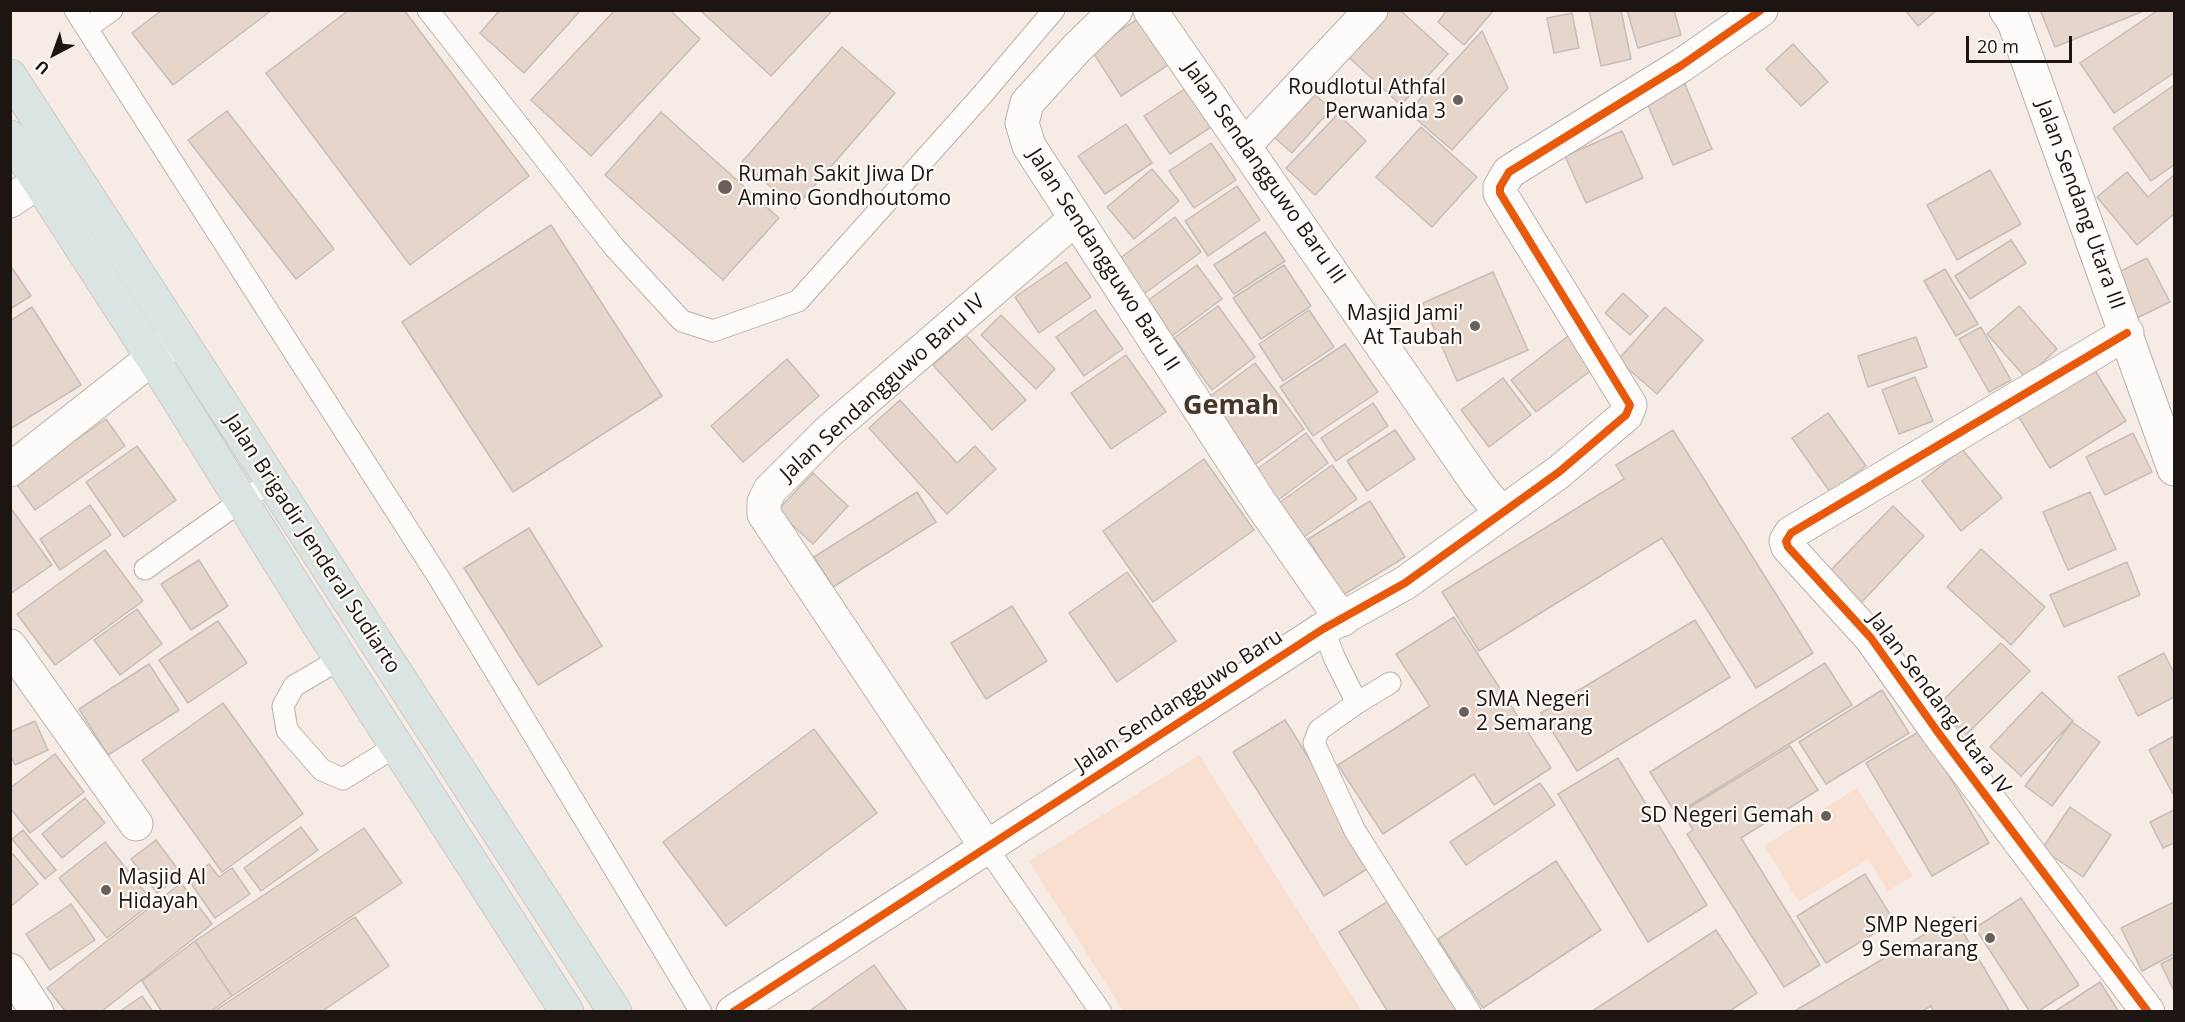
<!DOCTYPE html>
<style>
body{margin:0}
#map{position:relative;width:2185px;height:1022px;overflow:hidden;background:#f7ece5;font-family:"Open Sans",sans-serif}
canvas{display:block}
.frame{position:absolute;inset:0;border:12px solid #1c1511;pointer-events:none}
.north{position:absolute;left:24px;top:24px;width:60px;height:60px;-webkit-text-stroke:4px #fffbf8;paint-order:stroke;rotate:221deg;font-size:16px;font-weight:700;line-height:24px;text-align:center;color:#1c1511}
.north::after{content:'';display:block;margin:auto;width:21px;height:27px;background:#1c1511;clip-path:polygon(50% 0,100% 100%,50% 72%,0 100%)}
.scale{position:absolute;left:1966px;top:36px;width:106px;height:27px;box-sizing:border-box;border:3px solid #1c1511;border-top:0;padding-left:8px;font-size:18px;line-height:21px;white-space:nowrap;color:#1c1511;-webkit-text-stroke:4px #fffbf8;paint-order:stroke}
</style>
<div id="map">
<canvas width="2185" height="1022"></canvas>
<div class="frame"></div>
<div class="north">U</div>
<div class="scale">20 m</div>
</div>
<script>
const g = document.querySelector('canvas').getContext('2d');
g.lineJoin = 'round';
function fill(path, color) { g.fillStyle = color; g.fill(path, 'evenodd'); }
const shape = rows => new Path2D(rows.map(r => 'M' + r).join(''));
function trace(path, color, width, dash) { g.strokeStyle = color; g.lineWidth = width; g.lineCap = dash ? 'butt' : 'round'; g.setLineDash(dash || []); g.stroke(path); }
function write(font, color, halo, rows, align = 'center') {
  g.font = font + ' "Open Sans",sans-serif'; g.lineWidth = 4.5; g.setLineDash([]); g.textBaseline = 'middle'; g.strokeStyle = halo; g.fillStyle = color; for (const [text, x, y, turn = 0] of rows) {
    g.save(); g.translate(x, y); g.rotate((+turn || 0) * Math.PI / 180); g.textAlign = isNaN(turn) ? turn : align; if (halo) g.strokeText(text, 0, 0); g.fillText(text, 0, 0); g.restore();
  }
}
const green = shape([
 [1199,755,1362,1011,1123,1011,1029,861],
 [1857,788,1913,876,1888,891,1868,859,1799,902,1764,846]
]);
const building = shape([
 [162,10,272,10,173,85,132,33,162,10],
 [349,10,404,10,529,176,410,265,266,73,349,10],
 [500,10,581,10,524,73,480,33,500,10],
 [615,10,670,10,700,39,591,156,531,100,615,10],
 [700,10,829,10,831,12,771,76,700,10],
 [1381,10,1400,10,1448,54,1401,105,1343,52,1381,10],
 [1447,10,1494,10,1464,45,1438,22,1447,10],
 [1589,10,1621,10,1631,59,1601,66,1589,10],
 [1627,10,1674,10,1681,35,1638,48,1627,10],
 [1905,10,1937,10,1918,26,1905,10],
 [2040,10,2146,10,2055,47,2040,10],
 [2158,10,2174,10,2174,73,2114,113,2080,63,2158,10],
 [1572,13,1579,48,1554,53,1547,18,1572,13],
 [1144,15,1174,61,1121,96,1091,49,1144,15],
 [1482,31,1508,88,1452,150,1408,112,1482,31],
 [1793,44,1828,82,1801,106,1766,69,1793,44],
 [842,47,895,93,795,208,742,162,842,47],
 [1684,82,1712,149,1673,165,1645,98,1684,82],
 [1192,84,1217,123,1170,154,1144,116,1192,84],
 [2174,85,2174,165,2151,181,2113,128,2174,85],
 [1313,93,1331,109,1292,153,1274,137,1313,93],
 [227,111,334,249,296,279,188,140,227,111],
 [661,112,779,218,723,280,605,175,661,112],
 [1338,114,1366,141,1315,195,1286,168,1338,114],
 [1126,124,1152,163,1105,194,1078,156,1126,124],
 [1421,127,1477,177,1432,227,1376,177,1421,127],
 [1622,131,1643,178,1586,203,1565,156,1622,131],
 [1211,143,1236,180,1194,208,1169,171,1211,143],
 [1152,169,1179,201,1134,239,1107,207,1152,169],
 [1990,170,2021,224,1957,260,1927,205,1990,170],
 [2127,172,2148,197,2174,175,2174,214,2137,245,2097,197,2127,172],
 [1237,186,1260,220,1208,256,1185,221,1237,186],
 [1175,217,1201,252,1144,294,1119,259,1175,217],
 [551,225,662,396,513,492,402,322,551,225],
 [1265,232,1285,261,1234,294,1214,265,1265,232],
 [2011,240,2026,263,1970,299,1955,276,2011,240],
 [2147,258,2170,302,2135,319,2113,275,2147,258],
 [1066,262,1091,297,1039,333,1015,297,1066,262],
 [10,265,31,296,10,309,10,265],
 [1197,265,1222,299,1172,336,1147,301,1197,265],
 [1284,265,1311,306,1261,339,1233,298,1284,265],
 [1945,269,1978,324,1956,336,1924,281,1945,269],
 [1493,272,1528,350,1457,381,1423,303,1493,272],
 [1623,293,1648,316,1630,335,1605,313,1623,293],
 [1218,306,1255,357,1212,390,1174,338,1218,306],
 [2019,306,2057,349,2026,378,1987,334,2019,306],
 [32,307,81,385,10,429,10,321,32,307],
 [1665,307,1703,340,1657,394,1618,360,1665,307],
 [1095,310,1123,349,1084,376,1056,337,1095,310],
 [1309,310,1334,347,1283,381,1259,344,1309,310],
 [1001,315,1055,369,1036,389,981,335,1001,315],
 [1981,327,2011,380,1989,392,1959,339,1981,327],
 [966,335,1026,400,992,430,933,365,966,335],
 [1568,336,1593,369,1536,412,1511,380,1568,336],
 [1916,337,1927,367,1868,387,1858,356,1916,337],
 [1345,344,1378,392,1313,436,1280,387,1345,344],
 [1126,355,1166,412,1111,449,1071,393,1126,355],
 [787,359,819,396,743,462,711,426,787,359],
 [1255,363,1304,429,1249,469,1201,403,1255,363],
 [2093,367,2126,421,2050,468,2017,414,2093,367],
 [1915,377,1933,421,1899,434,1882,390,1915,377],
 [1503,378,1531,415,1489,447,1461,410,1503,378],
 [900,400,957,463,975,446,996,469,947,514,869,428,900,400],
 [1373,403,1388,426,1336,461,1321,438,1373,403],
 [1828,413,1866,466,1830,492,1792,438,1828,413],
 [106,419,125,446,35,510,15,482,106,419],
 [1395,430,1415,459,1367,491,1347,461,1395,430],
 [1673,430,1813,653,1756,688,1662,538,1479,651,1442,592,1624,479,1616,465,1673,430],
 [1306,433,1328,463,1274,503,1252,473,1306,433],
 [2133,433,2152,472,2105,495,2086,457,2133,433],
 [137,446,176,500,124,537,86,482,137,446],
 [1962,449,2002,498,1961,531,1922,481,1962,449],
 [1204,459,1254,530,1153,602,1103,531,1204,459],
 [1332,465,1357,499,1304,537,1279,503,1332,465],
 [813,473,848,506,813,544,777,511,813,473],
 [917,492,936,522,833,587,814,557,917,492],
 [2090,492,2116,549,2068,570,2043,512,2090,492],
 [1370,501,1405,557,1343,595,1308,539,1370,501],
 [90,505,111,535,60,570,40,539,90,505],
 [1893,506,1924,536,1859,605,1827,574,1893,506],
 [10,507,52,565,10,594,10,507],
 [529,528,602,646,538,685,464,568,529,528],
 [1981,549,2045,607,2011,645,1947,587,1981,549],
 [105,550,143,601,55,665,17,614,105,550],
 [199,560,228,606,191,630,161,584,199,560],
 [2127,562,2140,595,2064,627,2050,595,2127,562],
 [1127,572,1176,641,1117,682,1069,613,1127,572],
 [1012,606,1047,661,986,699,951,643,1012,606],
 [137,609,162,644,120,675,94,640,137,609],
 [1454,617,1551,768,1494,805,1474,774,1383,834,1338,765,1430,706,1396,654,1454,617],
 [1695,620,1730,677,1577,771,1541,713,1695,620],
 [218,621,247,663,188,703,159,660,218,621],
 [2001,643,2030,671,1966,735,1937,706,2001,643],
 [2164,653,2174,673,2174,697,2138,716,2118,677,2164,653],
 [1825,663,1852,705,1676,814,1650,772,1825,663],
 [149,664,179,710,108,755,79,709,149,664],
 [1882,690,1909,733,1826,784,1799,742,1882,690],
 [2042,692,2073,721,2021,776,1990,747,2042,692],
 [223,703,303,814,222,872,142,760,223,703],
 [1285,720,1375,864,1324,896,1233,752,1285,720],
 [35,721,48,750,15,765,10,754,10,732,35,721],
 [2072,722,2100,742,2052,806,2025,786,2072,722],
 [814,729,877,813,726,926,663,842,814,729],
 [1922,730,1989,843,1932,876,1866,763,1922,730],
 [2174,736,2174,793,2173,794,2149,750,2174,736],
 [1790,746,1818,790,1741,838,1820,965,1784,987,1687,834,1693,830,1682,812,1790,746],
 [55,754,84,792,30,833,10,808,10,788,55,754],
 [1618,758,1707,905,1648,942,1558,794,1618,758],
 [1540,783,1555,805,1466,865,1450,842,1540,783],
 [85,798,105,823,62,858,42,834,85,798],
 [2070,807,2111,835,2083,877,2042,849,2070,807],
 [2174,810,2174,843,2163,848,2150,822,2174,810],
 [301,827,318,850,261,891,244,868,301,827],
 [364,828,402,883,232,996,195,941,364,828],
 [23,830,56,870,45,879,12,839,23,830],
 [156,840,182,875,157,893,131,859,156,840],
 [105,842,153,902,107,938,59,878,105,842],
 [13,854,38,884,10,907,10,856,13,854],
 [1556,861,1601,930,1483,1008,1438,939,1556,861],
 [209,864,219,877,232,868,250,894,215,918,188,879,209,864],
 [1865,874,1894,921,1826,963,1797,916,1865,874],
 [181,883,212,924,101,1012,66,1012,47,988,181,883],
 [2021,898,2079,985,2037,1012,2030,1012,1975,928,2021,898],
 [1390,900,1460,1012,1388,1012,1339,932,1390,900],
 [2174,902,2174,954,2142,971,2121,928,2174,902],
 [71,904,95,940,50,970,26,934,71,904],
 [355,917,389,966,321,1012,213,1012,355,917],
 [1954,917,2010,1012,1934,1012,1931,1006,1921,1012,1793,1012,1954,917],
 [1716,930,1757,993,1728,1012,1591,1012,1716,930],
 [195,941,232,996,210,1012,162,1012,142,981,195,941],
 [2174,957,2174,991,2161,964,2174,957],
 [874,965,907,1011,808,1012,874,965],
 [2100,982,2119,1012,2054,1012,2100,982],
 [142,996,153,1012,119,1012,142,996]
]);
const service = shape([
 [75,10,439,578,701,1012],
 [428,10,614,247,682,321,713,331,798,301,982,95,1054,10],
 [87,28,112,10],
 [145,569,241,501,272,482],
 [1323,629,1335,659,1357,703,1319,730,1314,743,1355,831,1470,1012],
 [340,659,294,686,283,706,287,730,322,770,343,779,396,746],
 [1357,703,1390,683],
 [987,848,1101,1012]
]);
const minor = shape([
 [1116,10,1076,49,1027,103,1022,123,1029,146,1261,504,1342,620],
 [1150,10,1479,486,1500,512],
 [2006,10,2014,22,2174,469],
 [1245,145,1371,10],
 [10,201,61,167],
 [2127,333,1791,533,1786,541,1788,547,1871,638,1937,731,2148,1012],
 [10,470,174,341],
 [10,646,136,824],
 [987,848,764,514,764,502,770,490,829,431,1075,219],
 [10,970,37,1012],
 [733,1012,1323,629,1405,583,1559,472,1626,415,1630,405,1500,193,1500,187,1509,172,1682,65,1761,10]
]);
const primary = shape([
 [10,76,615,1012],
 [10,137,152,357,317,622,567,1012]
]);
const cycleway = shape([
 [2127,333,1791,533,1786,541,1788,547,1871,638,1937,731,2148,1012],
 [733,1012,1323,629,1405,583,1559,472,1626,415,1630,405,1500,193,1500,187,1509,172,1682,65,1761,10]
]);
const markers = [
 [1458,100,6,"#69605b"],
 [725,187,8,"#69605b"],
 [1475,326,6,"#69605b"],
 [1464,712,6,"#69605b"],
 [1826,816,6,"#69605b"],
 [106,890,6,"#69605b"],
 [1990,938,6,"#69605b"]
];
const poiNames = [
 ["Roudlotul Athfal",1446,88],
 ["Perwanida 3",1446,112],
 ["Rumah Sakit Jiwa Dr",738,175,"left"],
 ["Amino Gondhoutomo",738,199,"left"],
 ["Masjid Jami'",1463,314],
 ["At Taubah",1463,338],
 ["SMA Negeri",1476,700,"left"],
 ["2 Semarang",1476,724,"left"],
 ["SD Negeri Gemah",1814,816],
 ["Masjid Al",118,878,"left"],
 ["Hidayah",118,902,"left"],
 ["SMP Negeri",1978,926],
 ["9 Semarang",1978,950]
];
const streetNames = [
 ["Jalan Sendangguwo Baru III",1264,173,55],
 ["Jalan Sendang Utara III",2080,205,70],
 ["Jalan Sendangguwo Baru II",1103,260,57],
 ["Jalan Sendangguwo Baru IV",883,388,-42],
 ["Jalan Brigadir Jenderal Sudiarto",312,544,57],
 ["Jalan Sendangguwo Baru",1179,701,-33],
 ["Jalan Sendang Utara IV",1939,704,53]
];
const districtNames = [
 ["Gemah",1231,406]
];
fill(green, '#f8dfcf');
fill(building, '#e6d5ca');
trace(building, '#c7beb9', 1.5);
trace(service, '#bab1ac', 23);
trace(minor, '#bab1ac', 35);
trace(primary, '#cec9c6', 35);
trace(service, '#fefcfb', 21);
trace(minor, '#fefcfb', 33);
trace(primary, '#dae4e2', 33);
trace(cycleway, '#e8590c', 8);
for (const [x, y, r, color] of markers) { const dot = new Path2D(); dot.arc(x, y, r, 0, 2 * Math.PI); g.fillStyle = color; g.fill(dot); trace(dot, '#fffbf8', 2); }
write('21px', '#1c1511', '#fffbf8', poiNames, 'right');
write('21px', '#1c1511', '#fffbf8', streetNames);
write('bold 27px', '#46372d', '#fffbf8', districtNames);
</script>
